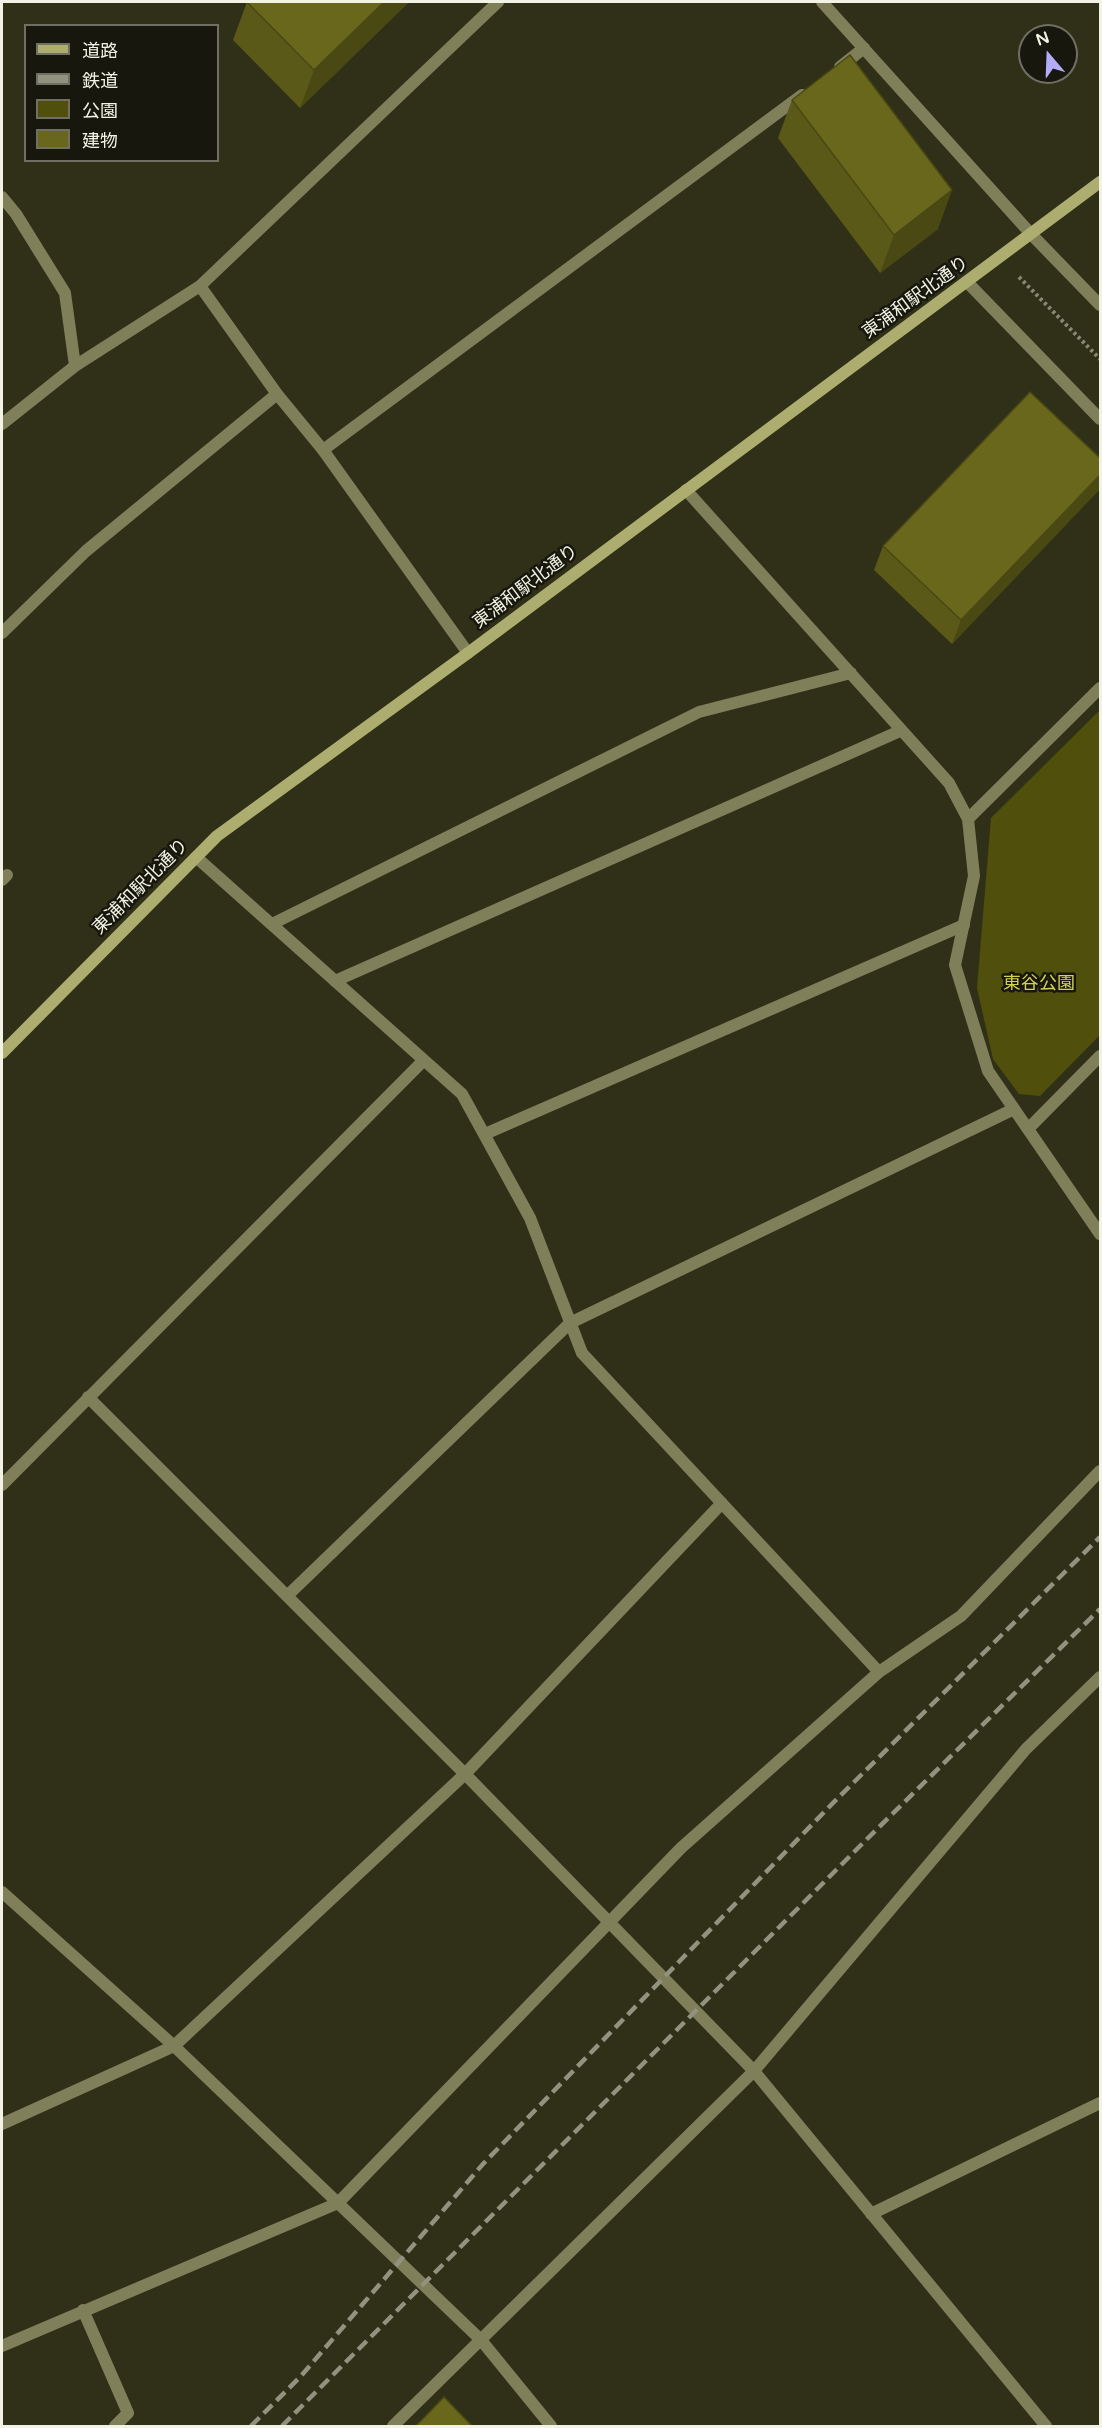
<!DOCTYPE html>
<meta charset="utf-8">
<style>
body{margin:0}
#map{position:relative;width:1102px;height:2428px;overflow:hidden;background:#303019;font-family:"Varela Round","Noto Sans JP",sans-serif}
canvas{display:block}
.frame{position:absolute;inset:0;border:3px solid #f3f3e5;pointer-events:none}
.legend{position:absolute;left:24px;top:24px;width:195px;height:138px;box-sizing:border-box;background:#17170d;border:2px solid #6f6f63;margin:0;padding:8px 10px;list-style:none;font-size:18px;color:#f3f3e5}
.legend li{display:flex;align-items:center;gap:12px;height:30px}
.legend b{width:30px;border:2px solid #6f6f63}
.north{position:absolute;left:1018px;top:24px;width:60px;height:60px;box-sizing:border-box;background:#17170d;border:2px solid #6f6f63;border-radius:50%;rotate:341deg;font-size:16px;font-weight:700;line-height:24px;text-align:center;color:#f3f3e5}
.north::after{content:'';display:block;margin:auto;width:21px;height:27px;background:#b4acf9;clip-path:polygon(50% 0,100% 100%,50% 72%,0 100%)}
</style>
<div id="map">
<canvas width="1102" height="2428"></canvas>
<div class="frame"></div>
<ul class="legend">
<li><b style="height:8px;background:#aead70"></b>道路</li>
<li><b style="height:8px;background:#929280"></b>鉄道</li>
<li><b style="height:16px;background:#504f0c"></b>公園</li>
<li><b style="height:16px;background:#69671b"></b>建物</li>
</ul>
<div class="north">N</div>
</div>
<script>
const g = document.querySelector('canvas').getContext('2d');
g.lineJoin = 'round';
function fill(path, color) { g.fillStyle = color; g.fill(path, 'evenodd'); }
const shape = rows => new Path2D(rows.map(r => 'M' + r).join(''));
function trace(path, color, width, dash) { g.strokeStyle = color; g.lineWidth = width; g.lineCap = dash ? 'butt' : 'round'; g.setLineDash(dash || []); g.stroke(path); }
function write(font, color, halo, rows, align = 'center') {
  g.font = font + ' "Varela Round","Noto Sans JP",sans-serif'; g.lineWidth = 5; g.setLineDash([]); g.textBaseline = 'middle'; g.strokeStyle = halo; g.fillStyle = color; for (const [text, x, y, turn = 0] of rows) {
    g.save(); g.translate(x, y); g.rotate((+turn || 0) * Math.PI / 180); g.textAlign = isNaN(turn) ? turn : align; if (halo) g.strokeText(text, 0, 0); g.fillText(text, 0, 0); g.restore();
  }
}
const green = shape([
 [1100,710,1100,1035,1040,1096,1019,1094,993,1059,977,988,991,818]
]);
const path = shape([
 [1019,277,1100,359]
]);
const lane = shape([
 [840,67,864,48],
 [323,450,802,95],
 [2,633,86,551,277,394],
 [2,880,7,875],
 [335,981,900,731],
 [485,1134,964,925],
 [570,1323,1014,1109]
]);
const street = shape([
 [822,2,1031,234,1100,305],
 [2,197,16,214,65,293,75,366],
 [968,283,1100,419],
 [200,286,277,394,323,450,468,653],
 [2,424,75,366,200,286,498,2],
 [686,490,949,783,968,819,974,876,955,965,988,1071,1100,1234],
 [968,819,1100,688],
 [196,857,462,1094,530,1218,582,1353,879,1672],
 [272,924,699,712,851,673],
 [1028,1129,1100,1056],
 [88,1397,465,1774,754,2071,1046,2426],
 [2,1485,424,1060],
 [287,1596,570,1323],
 [2,1892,174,2046,481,2340,551,2426],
 [2,2124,174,2046,465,1774,722,1503],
 [871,2214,1100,2103],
 [83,2310,128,2413,115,2426],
 [2,2346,338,2203,681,1848,879,1672,961,1616,1100,1471],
 [393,2426,754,2071,1026,1749,1100,1677]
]);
const secondary = shape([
 [2,1053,217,836,468,653,1100,182]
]);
const rail = shape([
 [251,2426,301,2376,483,2164,831,1805,1100,1537],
 [282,2426,868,1838,1100,1609]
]);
const wall = shape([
 [247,2,409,2,300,108,233,40],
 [792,100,938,229,880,273,778,138],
 [1101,459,1101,486,1099,490,952,644,874,570,883,546]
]);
const shadedWall = shape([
 [384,2,409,2,300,108,314,70],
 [952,190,938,229,880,273,894,235],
 [1101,474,1101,486,1099,490,952,644,961,620]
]);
const building = shape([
 [247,2,384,2,314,70,247,2],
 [850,55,952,190,894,235,792,100,850,55],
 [1030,392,1101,459,1101,474,961,620,883,546,1030,392],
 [444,2397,473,2427,415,2427,444,2397]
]);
const streetNames = [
 ["東浦和駅北通り",916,298,-36],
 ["東浦和駅北通り",526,587,-37],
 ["東浦和駅北通り",141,887,-45]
];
const parkNames = [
 ["東谷公園",1039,984]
];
fill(green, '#504f0c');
trace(path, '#888875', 4, [3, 3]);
trace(lane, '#7f7f5a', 12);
trace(street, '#7f7f5a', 12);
trace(secondary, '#aead70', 12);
trace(rail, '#929280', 4.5, [12, 6]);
fill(wall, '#5a5917');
fill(shadedWall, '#4a4813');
fill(building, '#69671b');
trace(building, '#4a4813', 1.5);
write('18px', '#f3f3e5', '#17170d', streetNames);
write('18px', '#d5d251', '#17170d', parkNames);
</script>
